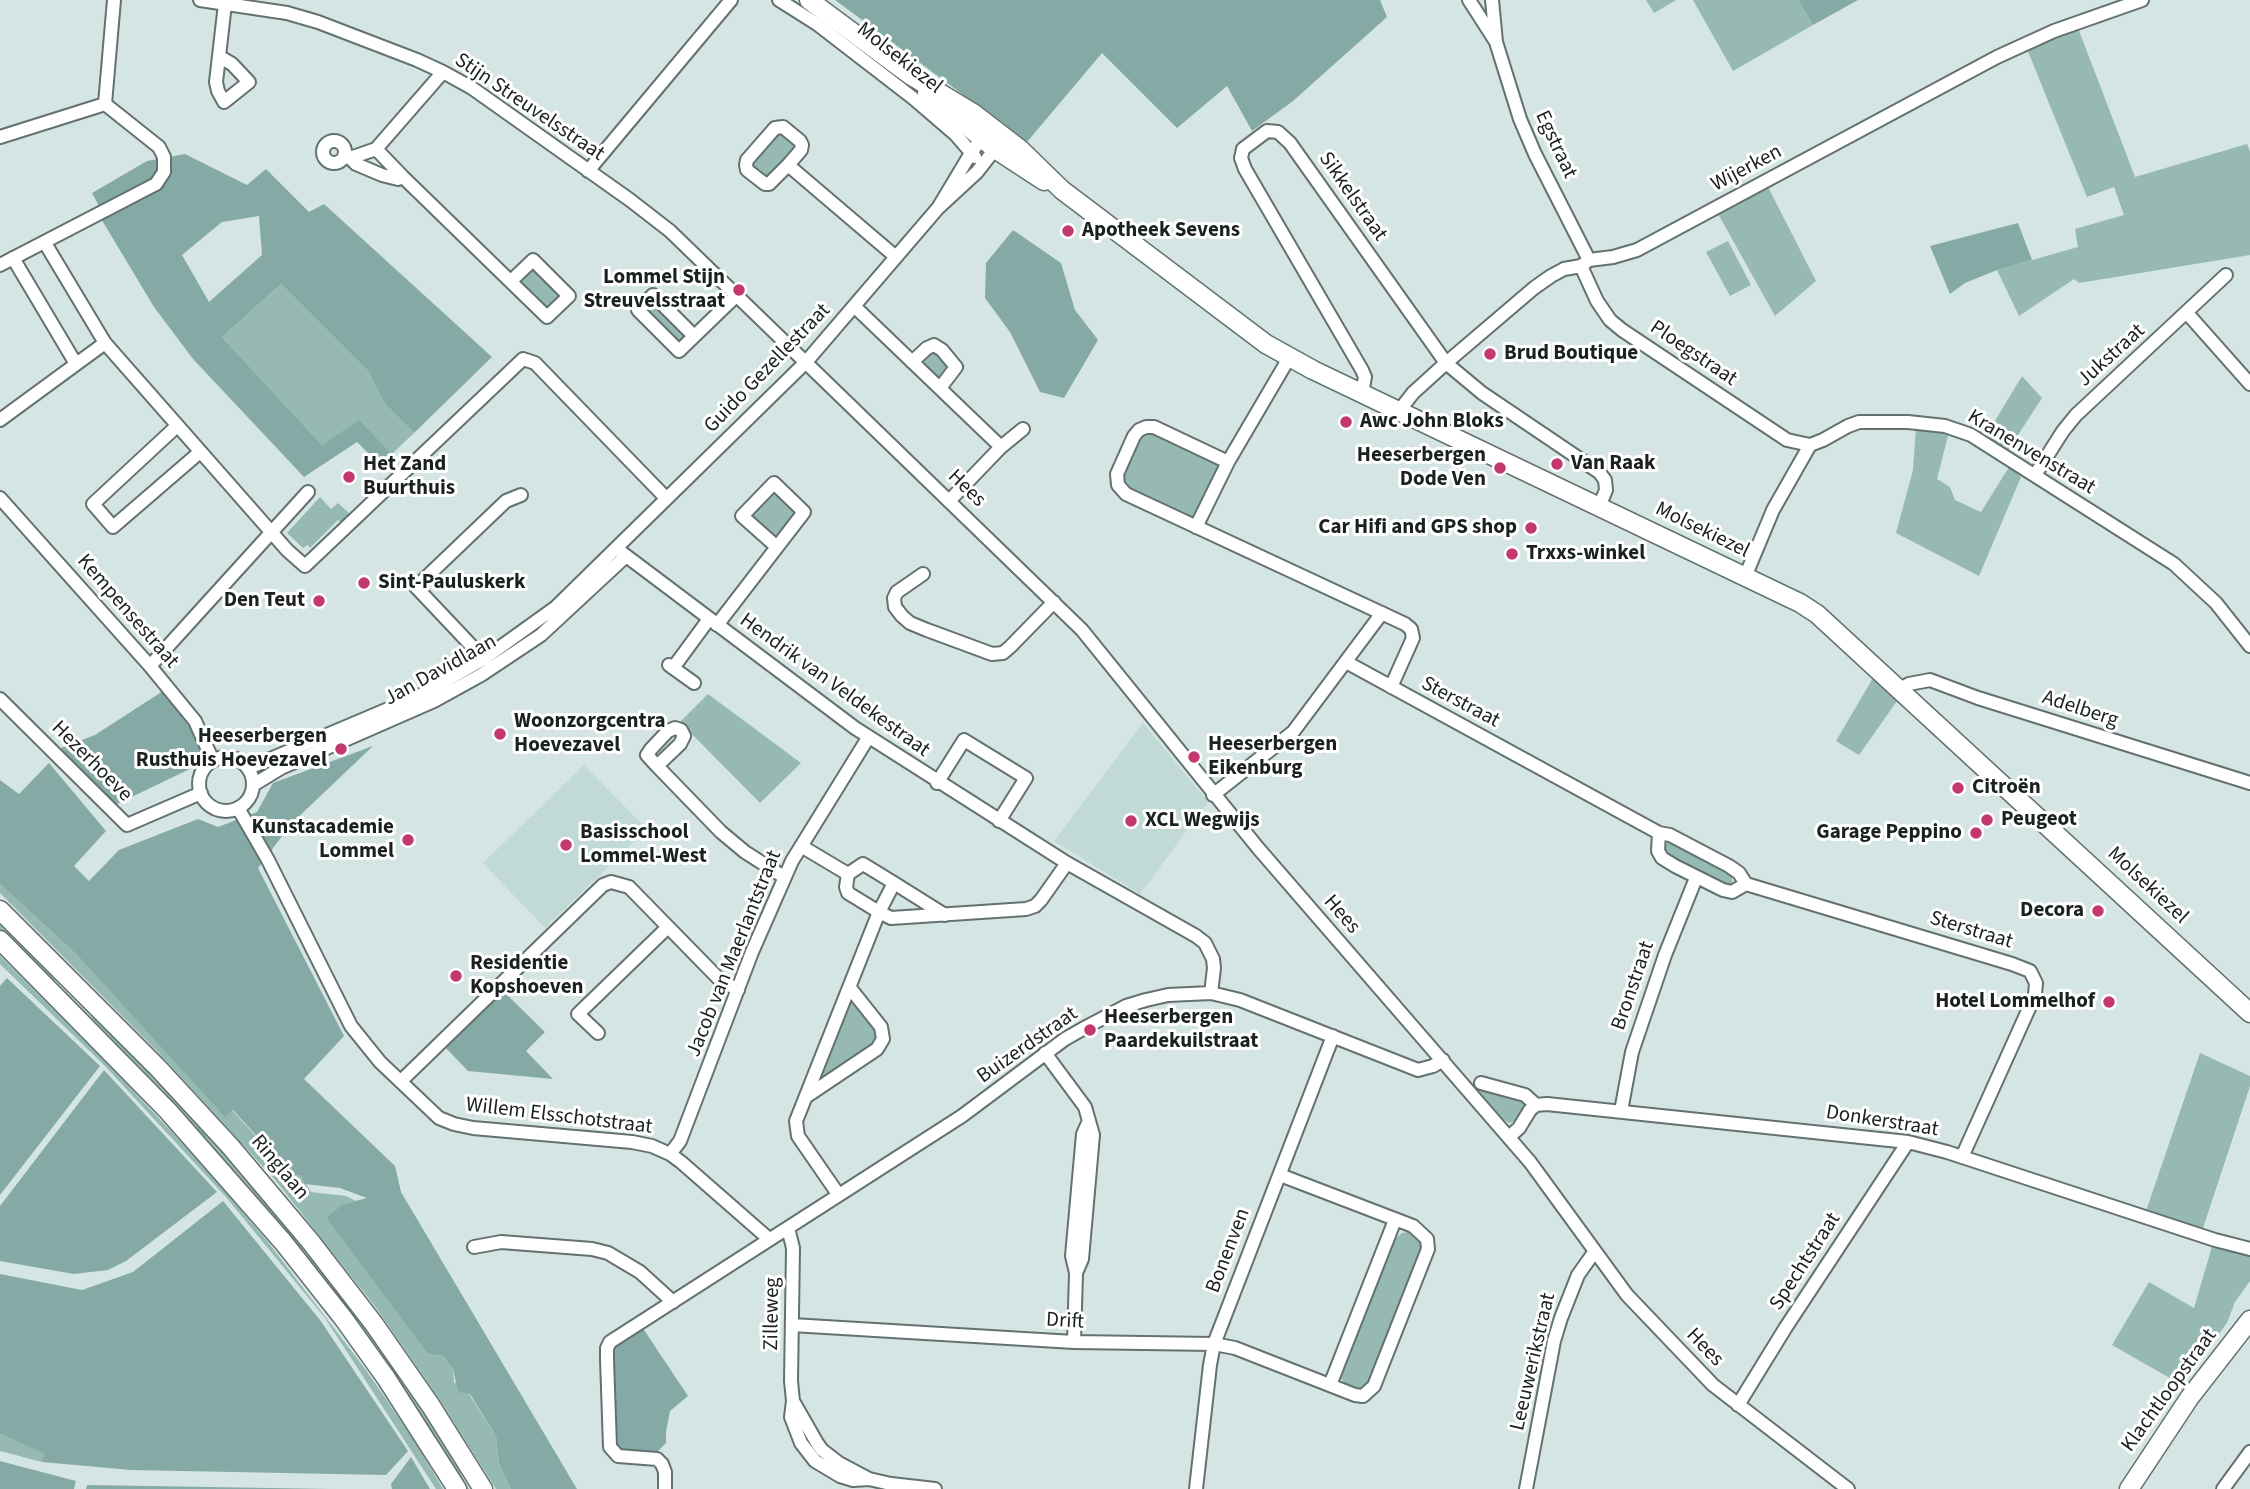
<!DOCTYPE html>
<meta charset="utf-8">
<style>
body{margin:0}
canvas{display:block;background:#d5e5e3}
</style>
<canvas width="2250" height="1489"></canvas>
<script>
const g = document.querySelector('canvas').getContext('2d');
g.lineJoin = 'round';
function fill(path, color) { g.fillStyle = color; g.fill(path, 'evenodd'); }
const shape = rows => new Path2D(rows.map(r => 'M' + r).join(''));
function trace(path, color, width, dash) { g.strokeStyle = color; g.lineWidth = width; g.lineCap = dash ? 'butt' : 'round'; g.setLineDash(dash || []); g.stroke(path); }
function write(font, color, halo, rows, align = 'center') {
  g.font = font + ' "Source Sans 3",sans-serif'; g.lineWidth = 6; g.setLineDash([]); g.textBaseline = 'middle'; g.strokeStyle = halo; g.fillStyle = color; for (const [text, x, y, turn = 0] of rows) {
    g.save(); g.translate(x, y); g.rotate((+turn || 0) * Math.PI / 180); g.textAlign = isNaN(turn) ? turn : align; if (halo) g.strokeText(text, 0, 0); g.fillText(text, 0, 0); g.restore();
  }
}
const built = shape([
 [1143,723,1208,802,1140,894,1054,841],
 [584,765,647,829,545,928,483,863]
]);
const green = shape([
 [1646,0,1676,0,1654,13],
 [1693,0,1798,0,1813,25,1733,71],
 [2078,28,2135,177,2247,144,2250,152,2250,255,2079,283,2074,279,2019,316,1997,270,2078,247,2075,229,2124,215,2114,187,2087,197,2027,49],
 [780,132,796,147,769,180,751,167,752,163,776,133],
 [1767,185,1816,281,1775,316,1717,212],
 [1728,241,1751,285,1730,296,1706,252],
 [536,269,561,297,550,310,545,308,521,282,531,270],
 [281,284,368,371,385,404,414,433,392,454,359,421,322,445,222,337],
 [652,304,658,306,686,335,686,339,680,345,648,314,648,310],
 [934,349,952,366,939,380,935,379,921,361],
 [2022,376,2042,398,2007,452,1984,439],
 [1916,427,1949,432,1937,479,1950,487,1955,500,1981,512,2009,467,2021,477,1979,576,1896,533,1913,470],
 [1150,432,1213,460,1218,464,1219,470,1200,511,1194,516,1190,517,1127,487,1123,473,1138,437],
 [771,492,779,494,795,509,796,515,780,536,773,538,753,520,751,516],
 [320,497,331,509,338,503,351,515,341,523,338,520,310,548,308,545,303,548,287,533],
 [1873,678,1897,701,1859,755,1836,741],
 [708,694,801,763,760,803,680,722],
 [1670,841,1732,875,1732,884,1728,887,1663,854,1663,845],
 [0,884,77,955,225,1116,232,1110,292,1176,301,1175,311,1192,346,1196,356,1201,344,1204,413,1332,428,1354,443,1356,453,1369,454,1382,469,1394,496,1436,499,1464,511,1489,496,1489,439,1399,377,1309,276,1181,156,1050,0,893],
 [0,919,52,971,55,981,91,1017,102,1020,200,1124,207,1136,274,1215,298,1247,305,1246,402,1376,464,1469,460,1473,469,1489,465,1489,380,1360,26,957,0,931],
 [0,956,108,1064,201,1163,268,1242,366,1370,414,1440,443,1489,436,1489,325,1318,226,1197,105,1066,0,964],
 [850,1000,853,1000,878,1027,879,1042,827,1077,821,1073],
 [2200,1053,2250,1076,2250,1086,2203,1228,2146,1211],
 [1473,1084,1520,1096,1531,1104,1517,1121,1509,1123,1503,1119],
 [1408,1232,1421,1239,1421,1248,1370,1381,1363,1387,1356,1389,1347,1386,1341,1379,1341,1371,1396,1238,1402,1233],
 [2213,1243,2250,1254,2250,1281,2235,1302,2227,1323,2182,1385,2112,1345,2149,1282,2194,1308],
 [0,1434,44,1454,42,1462,0,1451]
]);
const forest = shape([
 [835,0,1380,0,1387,17,1293,101,1252,131,1227,86,1177,128,1102,53,1027,142],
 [1798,0,1858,0,1813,25],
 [185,154,247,185,266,169,309,212,324,204,492,357,414,433,385,404,368,371,281,284,222,337,322,445,359,420,392,454,380,465,357,442,304,477,193,359,154,307,100,217,98,204,92,193,147,161],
 [259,216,262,255,209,302,182,255,222,222],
 [2018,223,2032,260,1997,270,1965,283,1950,294,1930,246],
 [1013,230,1061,263,1075,310,1098,340,1064,398,1040,392,1010,332,985,298,986,263],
 [163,691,190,728,201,754,194,767,117,804,100,793,61,748,95,735],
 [373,746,292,823,258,868,344,1036,304,1079,395,1166,401,1192,577,1489,511,1489,499,1464,496,1436,470,1394,458,1392,453,1369,443,1356,428,1354,328,1220,328,1216,344,1204,367,1198,340,1188,305,1184,301,1175,293,1176,233,1110,225,1117,77,955,0,884,0,780,19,794,49,763,106,831,74,866,89,881,119,850,198,819,218,827,257,812,273,783],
 [7,978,100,1066,0,1195,0,986],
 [501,989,545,1032,526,1051,553,1079,468,1071,443,1045],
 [104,1070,217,1192,126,1261,108,1270,74,1274,0,1261,0,1206],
 [200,1124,305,1246,298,1248,247,1183,207,1136,204,1138,196,1129],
 [223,1201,320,1320,408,1451,386,1475,131,1470,42,1462,44,1454,0,1434,0,1274,82,1290,133,1272],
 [642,1327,688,1396,670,1411,666,1432,666,1443,657,1452,620,1453,615,1445,611,1350,618,1342],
 [411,1457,430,1489,392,1489,391,1484],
 [0,1461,76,1481,74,1489,0,1489],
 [87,1485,331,1489,86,1489]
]);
const minor = shape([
 [200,0,287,13,318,22,417,60,443,72,472,88,630,200,670,231,1082,630,1258,848,1530,1162,1627,1295,1713,1385,1848,1489],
 [779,0,817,24,913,98,956,135,975,157],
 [1469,0,1496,42,1520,119,1535,154,1589,260],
 [1492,0,1496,42],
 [220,57,232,64,249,82,224,102,218,91,216,82,225,4],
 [443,72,376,149,403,177,547,317,569,296,533,260,511,281],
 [0,137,105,104,114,0],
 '323 152a11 11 0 1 1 22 0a11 11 0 1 1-22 0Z',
 [344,156,353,157,376,149],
 [350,158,356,164,382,175,398,179,403,177],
 [788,165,769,184,765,184,747,170,746,165,747,160,775,128,783,127,800,141,802,145,801,150,788,165,896,257],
 [588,171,731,0],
 [938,208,971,153,982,138,987,136],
 [45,243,105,343,287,550,305,566,523,359,535,363,666,498],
 [13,258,76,364],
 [0,265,156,184,164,172,164,157,159,147,105,104],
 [1581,266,1597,301,1610,320,1622,330,1787,440,1810,445],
 [854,306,1001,447],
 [2187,313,2250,384],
 [694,336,653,295,638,310,679,351,737,295],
 [912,362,927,348,934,345,942,350,956,367,940,388],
 [1362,393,1365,377,1362,370,1245,169,1241,158,1243,149,1267,131,1278,132,1290,143,1446,363,1482,393,1599,472,1605,480,1606,490,1599,507],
 [1399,411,1413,393,1446,363,1534,288,1551,276,1564,269,1581,266,1589,260,1613,257,1637,250,1997,57,2054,31,2142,0],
 [0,420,105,343],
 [177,426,93,504,113,527,200,452],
 [1228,462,1154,427,1146,427,1139,430,1134,436,1117,474,1118,485,1126,494,1405,624,1411,629,1413,638,1391,687],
 [2035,475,2063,431,2076,415,2226,275],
 [0,498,150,666,195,721,213,761],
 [950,500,1001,447,1023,429],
 [1196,527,1228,462,1289,358],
 [617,549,855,728,1067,863,1196,936,1205,943,1213,959,1214,968,1211,993],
 [923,574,897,592,894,598,895,607,902,616,910,623,927,630,992,654,1003,653,1010,647,1054,602],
 [1745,577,1773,510,1810,445,1823,440,1848,426,1859,422,1908,422,1945,426,1971,435,2174,564,2216,603,2250,646],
 [717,625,804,512,774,483,742,516,777,547],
 [484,659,416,587,506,501,521,495],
 [1346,662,1659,833],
 [669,665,694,683],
 [150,666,308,492],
 [673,668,709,619],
 [1900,689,1909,684,1930,680,1978,698,2250,783],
 [0,699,127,825,201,793],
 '199 784a27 27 0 1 1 54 0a27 27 0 1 1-54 0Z',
 [245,765,256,765,421,695,485,658,556,607,806,362,938,208,977,172,995,149,996,142],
 [657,766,647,755,651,749,668,731,675,728,681,730,684,736,680,744,657,766,721,832,745,852,784,877],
 [937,783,964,740,1026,778,999,821],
 [253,785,281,768,434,701,481,675,541,635,625,557],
 [1213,795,1293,732,1382,613],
 [238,808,268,860,351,1026,380,1062,439,1118,454,1124,473,1128,632,1142,652,1146,670,1154,681,1162,769,1239],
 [801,846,848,874],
 [894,883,879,912,848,893,846,887,848,874,863,864,894,883,945,915],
 [1746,884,1732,892,1723,890,1675,866,1662,858,1658,851,1659,833,1670,835,1729,866,1739,873,1746,884,2012,964,2030,971,2036,983,2035,995,1962,1157],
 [598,1033,578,1014,668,927],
 [1045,1053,1085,1107,1093,1135,1082,1259,1076,1273],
 [401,1081,603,885,611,882,629,887,720,980,738,990],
 [1481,1083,1525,1095,1536,1105],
 [807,1096,877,1049,883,1039,881,1027,850,988],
 [1621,1111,1632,1052,1665,955,1696,878],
 [1509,1137,1519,1128,1530,1110,1536,1105,1547,1104,1908,1142,1947,1152,2215,1240,2250,1249],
 [670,1154,680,1141,752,952,792,861,868,738],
 [838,1194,798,1136,796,1121,879,912,891,918,1026,909,1035,906,1041,900,1067,863],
 [788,1228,793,1248,791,1381,793,1401,791,1417,801,1443,815,1461,840,1476,853,1480,869,1479],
 [474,1247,501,1242,592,1249,608,1253,640,1272,673,1302],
 [792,1325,1074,1342,1214,1344,1235,1348,1355,1395,1363,1396,1374,1386,1428,1249,1427,1239,1413,1226,1280,1175],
 [1074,1342,1076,1273,1072,1256,1083,1134,1088,1123],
 [1330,1385,1395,1220],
 [793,1401,817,1443,822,1450,839,1463,869,1479,891,1484,935,1489],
 [1738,1405,1786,1327,1908,1142],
 [665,1489,665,1472,662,1464,657,1459,618,1456,610,1447,607,1359,607,1348,610,1342,962,1116,1065,1039,1088,1026,1126,1006,1146,1000,1168,995,1211,993,1240,1000,1418,1070,1433,1066,1443,1060],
 [1196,1489,1210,1365,1214,1344,1333,1036],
 [1526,1489,1554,1341,1561,1318,1578,1275,1595,1251],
 [2223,1489,2250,1452]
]);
const secondary = shape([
 [809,0,910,75,973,113,1021,150,1062,190,1266,344,1313,370,1800,603,1817,614,2250,1013],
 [927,93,995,149,1044,181],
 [0,910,158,1068,230,1146,310,1241,374,1324,431,1406,483,1489],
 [0,940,168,1111,283,1242,343,1318,386,1378,457,1489],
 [2129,1489,2190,1397,2250,1320]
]);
const markers = [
 [1068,231,7,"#c3386e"],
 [739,290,7,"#c3386e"],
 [1490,354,7,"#c3386e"],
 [1346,422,7,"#c3386e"],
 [1557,464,7,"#c3386e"],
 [1500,468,7,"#c3386e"],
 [349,477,7,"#c3386e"],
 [1531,528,7,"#c3386e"],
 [1512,554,7,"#c3386e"],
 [364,583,7,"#c3386e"],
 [319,601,7,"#c3386e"],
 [500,734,7,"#c3386e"],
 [341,749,7,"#c3386e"],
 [1194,757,7,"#c3386e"],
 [1958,788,7,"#c3386e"],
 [1987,820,7,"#c3386e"],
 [1131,821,7,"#c3386e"],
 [1976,833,7,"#c3386e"],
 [408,840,7,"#c3386e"],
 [566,845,7,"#c3386e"],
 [2098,911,7,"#c3386e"],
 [456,976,7,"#c3386e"],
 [2109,1002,7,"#c3386e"],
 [1090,1030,7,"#c3386e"]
];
const streetNames = [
 ["Molsekiezel",899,59,38],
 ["Stijn Streuvelsstraat",529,108,34],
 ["Egstraat",1555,145,65],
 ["Wijerken",1747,169,-28],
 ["Sikkelstraat",1352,197,55],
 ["Ploegstraat",1693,354,34],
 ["Jukstraat",2112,356,-42],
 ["Guido Gezellestraat",768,369,-46],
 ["Kranenvenstraat",2031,453,31],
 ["Hees",966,489,44],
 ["Molsekiezel",1702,531,26],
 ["Kempensestraat",127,612,49],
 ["Jan Davidlaan",441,671,-29],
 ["Hendrik van Veldekestraat",834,686,36],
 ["Sterstraat",1460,703,28],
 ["Adelberg",2080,710,18],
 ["Hezerhoeve",91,762,45],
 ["Molsekiezel",2147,886,43],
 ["Hees",1341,915,49],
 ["Sterstraat",1971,931,17],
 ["Jacob van Maerlantstraat",735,954,-68],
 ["Bronstraat",1634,986,-71],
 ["Buizerdstraat",1028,1046,-35],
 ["Willem Elsschotstraat",559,1117,7],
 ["Donkerstraat",1882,1122,9],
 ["Ringlaan",279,1168,50],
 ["Bonenven",1229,1251,-69],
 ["Spechtstraat",1806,1262,-57],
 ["Zilleweg",773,1314,-89],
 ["Drift",1065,1322,3],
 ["Hees",1704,1348,46],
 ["Leeuwerikstraat",1534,1362,-77],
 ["Klachtloopstraat",2170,1391,-54]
];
const poiNames = [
 ["Apotheek Sevens",1082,231],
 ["Lommel Stijn",725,278,"right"],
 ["Streuvelsstraat",725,302,"right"],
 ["Brud Boutique",1504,354],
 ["Awc John Bloks",1360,422],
 ["Heeserbergen",1486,456,"right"],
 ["Dode Ven",1486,480,"right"],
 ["Van Raak",1571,464],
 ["Het Zand",363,465],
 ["Buurthuis",363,489],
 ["Car Hifi and GPS shop",1517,528,"right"],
 ["Trxxs-winkel",1526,554],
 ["Sint-Pauluskerk",378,583],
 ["Den Teut",305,601,"right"],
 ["Woonzorgcentra",514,722],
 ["Hoevezavel",514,746],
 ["Heeserbergen",327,737,"right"],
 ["Rusthuis Hoevezavel",327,761,"right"],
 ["Heeserbergen",1208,745],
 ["Eikenburg",1208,769],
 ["Citroën",1972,788],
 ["Peugeot",2001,820],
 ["XCL Wegwijs",1145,821],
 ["Kunstacademie",394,828,"right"],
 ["Lommel",394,852,"right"],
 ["Basisschool",580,833],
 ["Lommel-West",580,857],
 ["Garage Peppino",1962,833,"right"],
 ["Decora",2084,911,"right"],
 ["Residentie",470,964],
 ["Kopshoeven",470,988],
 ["Hotel Lommelhof",2095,1002,"right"],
 ["Heeserbergen",1104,1018],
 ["Paardekuilstraat",1104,1042]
];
fill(built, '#c1dad6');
fill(green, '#96b9b4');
fill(forest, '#85aaa5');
trace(minor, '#63716f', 16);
trace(secondary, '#63716f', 21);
trace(minor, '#fff', 12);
trace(secondary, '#fff', 18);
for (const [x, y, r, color] of markers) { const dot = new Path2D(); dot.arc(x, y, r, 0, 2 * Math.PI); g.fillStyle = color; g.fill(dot); trace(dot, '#fff', 2.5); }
write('21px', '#1b2020', '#fff', streetNames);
write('bold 21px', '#1b2020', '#fff', poiNames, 'left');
</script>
